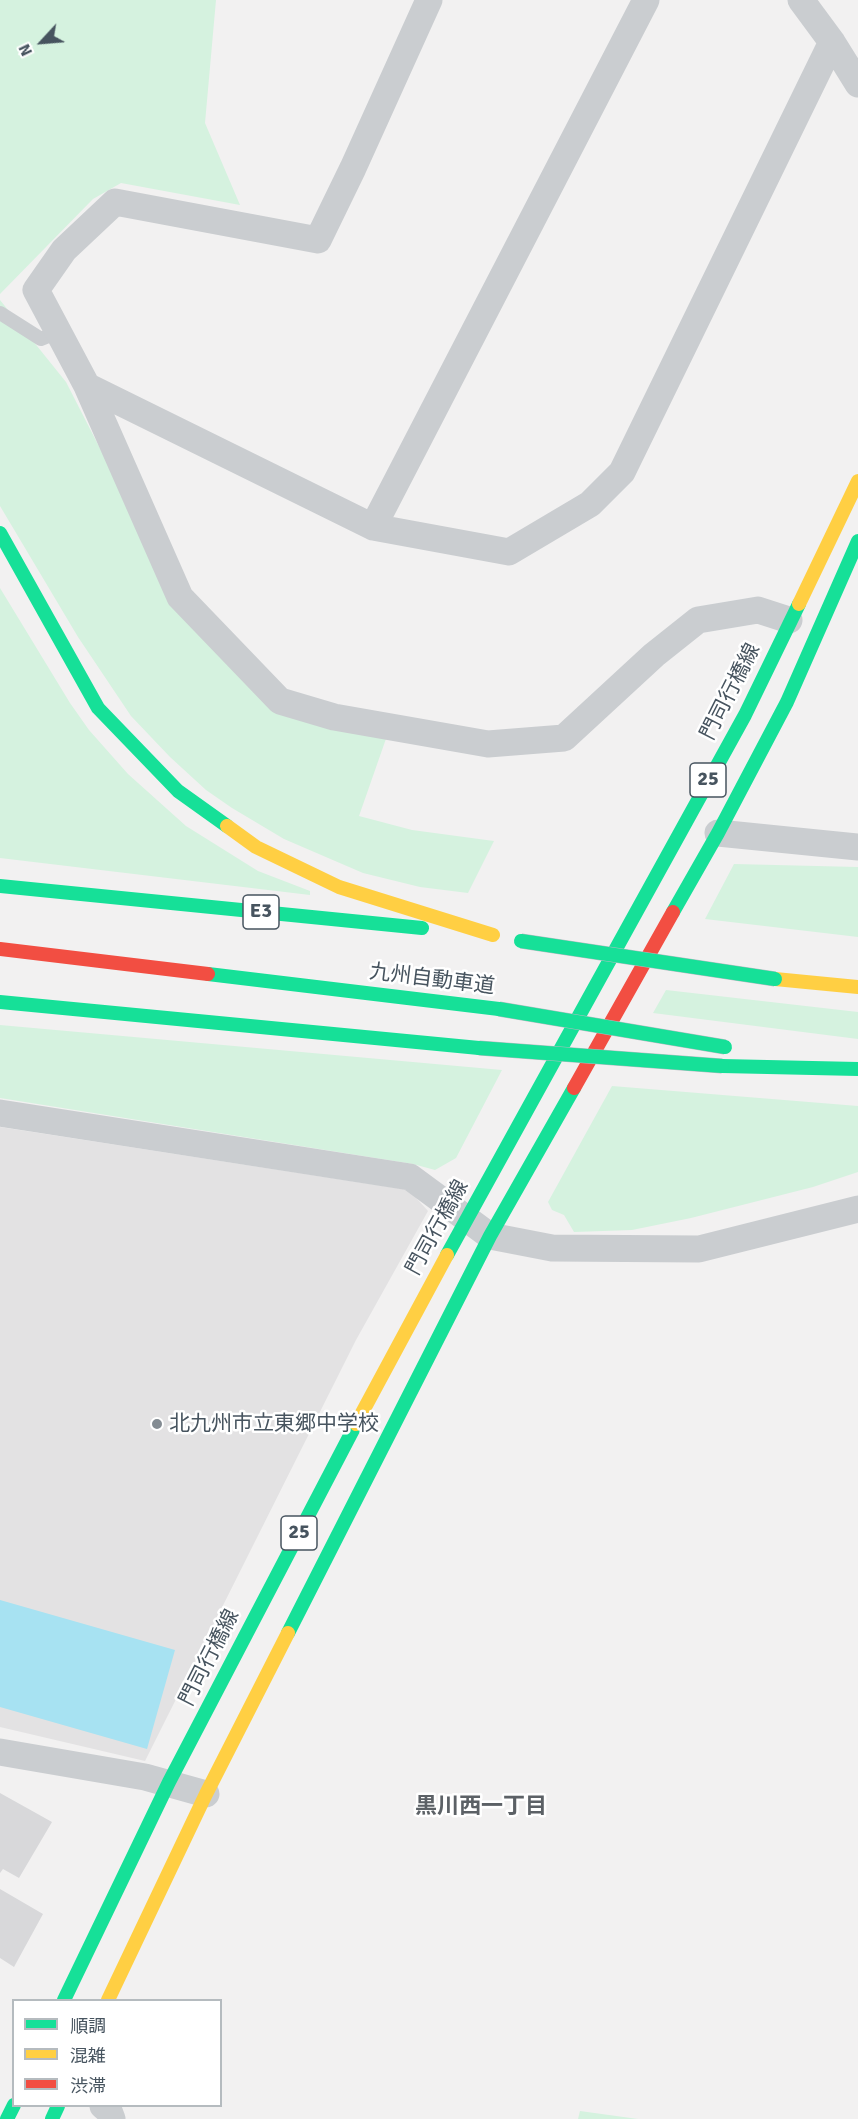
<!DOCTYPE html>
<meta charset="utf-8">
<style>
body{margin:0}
#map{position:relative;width:858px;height:2119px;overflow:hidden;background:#f2f1f1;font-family:Signika,"Noto Sans JP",sans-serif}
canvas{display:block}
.legend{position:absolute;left:12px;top:1999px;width:210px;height:108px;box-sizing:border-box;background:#fff;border:2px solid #b5bbbf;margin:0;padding:8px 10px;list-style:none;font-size:18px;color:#47545f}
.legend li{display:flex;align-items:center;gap:12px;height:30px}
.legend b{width:30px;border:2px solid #b5bbbf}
.north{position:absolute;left:12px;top:12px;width:60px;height:60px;-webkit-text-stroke:4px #fff;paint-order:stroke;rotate:244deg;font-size:16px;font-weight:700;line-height:24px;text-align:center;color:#47545f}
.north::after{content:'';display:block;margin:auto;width:21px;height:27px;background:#47545f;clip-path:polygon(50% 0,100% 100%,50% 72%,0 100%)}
</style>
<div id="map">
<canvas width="858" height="2119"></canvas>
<ul class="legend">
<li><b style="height:8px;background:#16e098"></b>順調</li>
<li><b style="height:8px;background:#ffcf43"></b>混雑</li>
<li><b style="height:8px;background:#f24e42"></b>渋滞</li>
</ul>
<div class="north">N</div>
</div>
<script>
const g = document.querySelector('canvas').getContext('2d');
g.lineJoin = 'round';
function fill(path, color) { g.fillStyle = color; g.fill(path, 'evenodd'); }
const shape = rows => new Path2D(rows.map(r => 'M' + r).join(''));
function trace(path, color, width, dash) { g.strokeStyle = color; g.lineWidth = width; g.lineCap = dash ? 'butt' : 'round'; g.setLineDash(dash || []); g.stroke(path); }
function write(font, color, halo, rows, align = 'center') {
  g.font = font + ' Signika,"Noto Sans JP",sans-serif'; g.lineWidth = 5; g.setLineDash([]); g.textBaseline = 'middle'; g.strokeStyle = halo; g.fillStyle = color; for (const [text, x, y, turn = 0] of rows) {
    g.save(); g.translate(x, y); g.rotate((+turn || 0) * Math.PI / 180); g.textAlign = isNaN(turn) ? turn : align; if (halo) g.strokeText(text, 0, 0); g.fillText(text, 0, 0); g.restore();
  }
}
const education = shape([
 [0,1127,409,1190,428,1211,356,1340,145,1761,0,1727]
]);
const green = shape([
 [0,0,216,0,205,123,240,205,121,183,93,199,0,294],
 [0,300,66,382,175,595,276,697,388,733,359,816,412,830,494,841,468,893,420,887,363,873,284,839,232,808,206,790,170,757,131,716,78,637,0,506],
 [0,588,70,703,89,730,128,774,186,826,258,871,310,891,310,895,0,858],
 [734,864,858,867,858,937,705,919],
 [666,990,858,1012,858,1039,653,1013],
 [0,1025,502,1070,456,1158,435,1170,413,1164,0,1098],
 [612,1086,858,1106,858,1172,813,1187,691,1218,632,1230,574,1232,564,1215,552,1210,548,1202],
 [580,2111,638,2119,578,2119]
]);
const water = shape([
 [0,1600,175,1650,147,1749,0,1707]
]);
const building = shape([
 [0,1793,52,1822,19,1878,3,1869,0,1873],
 [0,1889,43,1914,14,1967,0,1958]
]);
const lane = shape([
 [0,313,41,339,58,332]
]);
const street = shape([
 [429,0,353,168,318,240,115,202,64,250,36,290,87,386,180,597,280,701,334,717,488,744,564,738,654,655,698,620,758,610,789,620],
 [801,0,832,42,858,84],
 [87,386,373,527,509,552,590,504,622,472,832,42],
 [373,527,646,0],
 [718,833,858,847],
 [0,1113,410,1177,490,1236,552,1248,699,1249,858,1209],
 [0,1752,145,1777,206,1794],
 [103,2106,109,2111,112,2119]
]);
const fast = shape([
 [0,533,98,708,178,791,227,826],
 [0,886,422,928],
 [673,912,718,833,787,702,858,541],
 [208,974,499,1009],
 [0,1002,479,1048],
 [722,1066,858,1069],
 [447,1255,745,715,799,604],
 [288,1633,490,1236,574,1088],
 [64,2000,169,1782,356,1424],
 [7,2119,14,2105],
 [52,2119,58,2106]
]);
const slow = shape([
 [799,604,858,481],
 [227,826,256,847,339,887,493,935],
 [775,979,858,987],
 [356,1424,447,1255],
 [108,2000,206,1794,288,1633]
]);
const jam = shape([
 [0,949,208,974],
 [574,1088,673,912]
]);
const fastBridge = shape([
 [521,941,775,979],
 [499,1009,725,1047],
 [479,1048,722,1066]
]);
const markers = [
 [157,1424,6,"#838b92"]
];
const shields = [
 [708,780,36],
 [261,912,36],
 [299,1533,36]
];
const shieldNames = [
 ["25",708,780],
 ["E3",261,912],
 ["25",299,1533]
];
const streetNames = [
 ["門司行橋線",731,692,-63],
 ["九州自動車道",432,980,7],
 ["門司行橋線",438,1228,-61],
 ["門司行橋線",210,1658,-63]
];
const poiNames = [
 ["北九州市立東郷中学校",169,1424]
];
const neighbourhoodNames = [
 ["黒川西一丁目",481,1807]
];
fill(education, '#e3e2e3');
fill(green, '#d5f2df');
fill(water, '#a7e2f2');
fill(building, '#d8d8da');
trace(lane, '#cacdd0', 14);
trace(street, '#cacdd0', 27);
trace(fast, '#16e098', 14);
trace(slow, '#ffcf43', 14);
trace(jam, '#f24e42', 14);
trace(fastBridge, '#b6bbc1', 15, []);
trace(fastBridge, '#16e098', 14);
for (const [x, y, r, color] of markers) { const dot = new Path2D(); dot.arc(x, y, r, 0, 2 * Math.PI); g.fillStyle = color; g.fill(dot); trace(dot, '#fff', 2); }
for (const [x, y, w] of shields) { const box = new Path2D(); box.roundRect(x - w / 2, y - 17, w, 34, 4.5); g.fillStyle = '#fff'; g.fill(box); trace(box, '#47545f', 1.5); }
write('bold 20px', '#47545f', null, shieldNames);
write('21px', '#47545f', '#fff', streetNames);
write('21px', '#47545f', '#fff', poiNames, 'left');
write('bold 22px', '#5c6166', '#fff', neighbourhoodNames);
</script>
